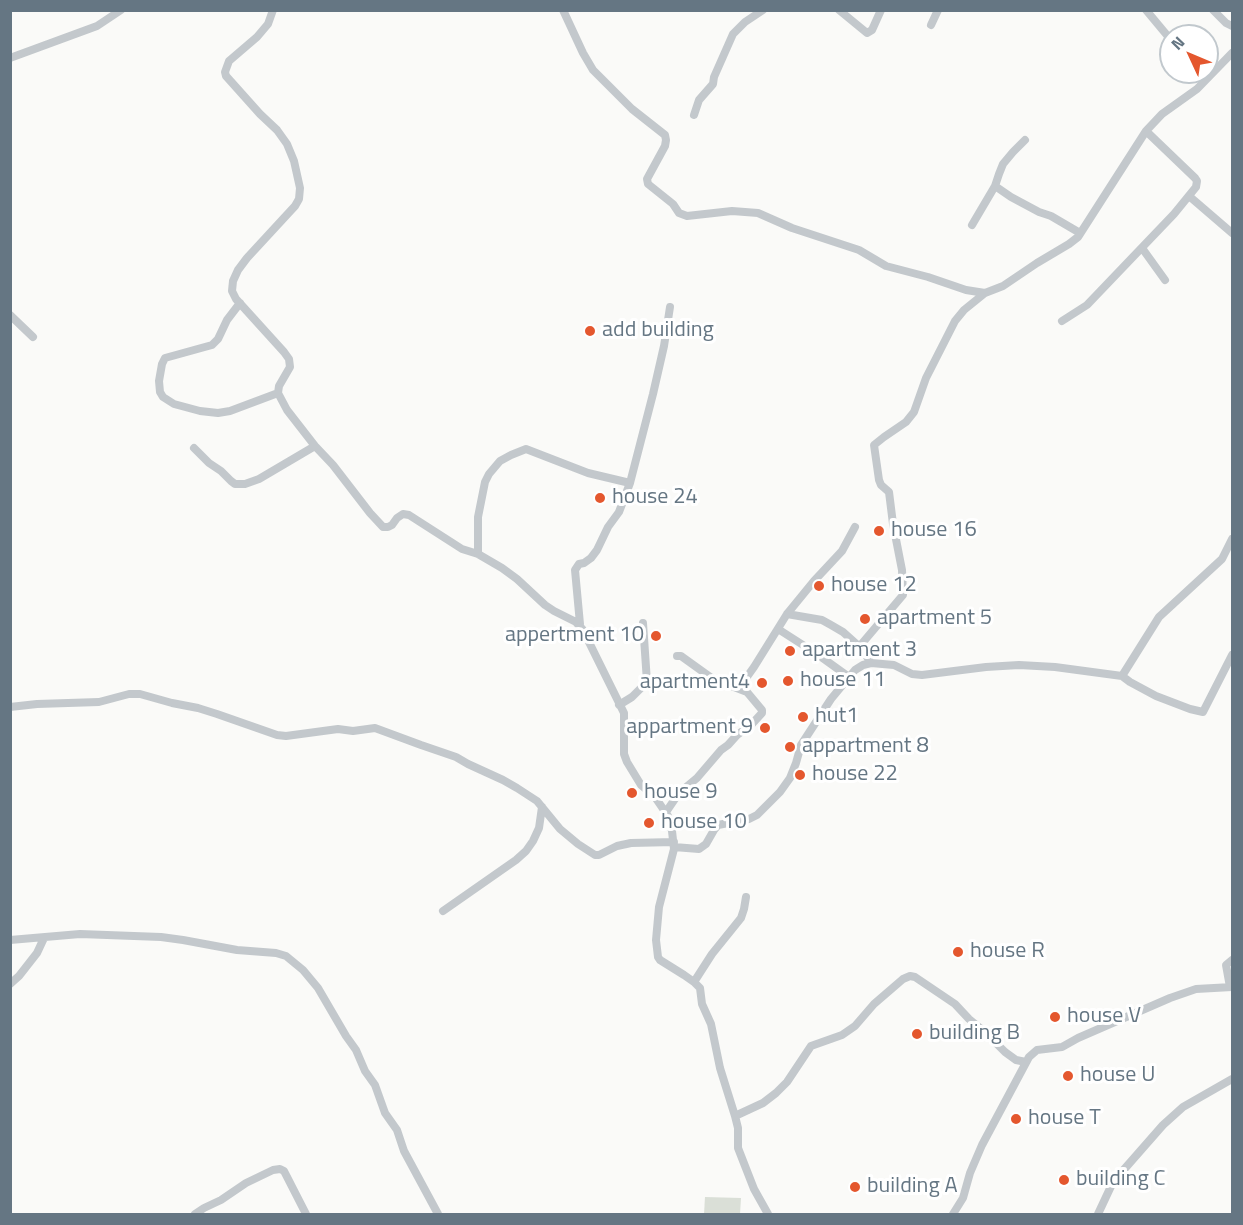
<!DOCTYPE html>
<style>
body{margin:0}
#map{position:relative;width:1243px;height:1225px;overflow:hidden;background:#fafaf8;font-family:"Titillium Web",sans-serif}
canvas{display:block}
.frame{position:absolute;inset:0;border:12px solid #657683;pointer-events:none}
.north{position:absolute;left:1159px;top:24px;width:60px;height:60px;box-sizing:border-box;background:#fff;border:2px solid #c1c8cd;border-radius:50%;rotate:314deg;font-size:16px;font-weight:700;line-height:24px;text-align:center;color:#657683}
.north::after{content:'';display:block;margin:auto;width:21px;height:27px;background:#e4572e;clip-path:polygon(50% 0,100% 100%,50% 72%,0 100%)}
</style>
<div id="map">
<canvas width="1243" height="1225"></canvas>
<div class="frame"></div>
<div class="north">N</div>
</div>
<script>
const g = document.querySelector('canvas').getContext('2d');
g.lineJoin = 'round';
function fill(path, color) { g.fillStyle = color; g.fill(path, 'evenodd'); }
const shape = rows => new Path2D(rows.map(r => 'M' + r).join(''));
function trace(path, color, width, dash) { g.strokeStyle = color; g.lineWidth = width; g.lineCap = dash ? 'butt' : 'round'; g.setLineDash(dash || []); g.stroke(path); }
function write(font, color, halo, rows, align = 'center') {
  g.font = font + ' "Titillium Web",sans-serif'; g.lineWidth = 6; g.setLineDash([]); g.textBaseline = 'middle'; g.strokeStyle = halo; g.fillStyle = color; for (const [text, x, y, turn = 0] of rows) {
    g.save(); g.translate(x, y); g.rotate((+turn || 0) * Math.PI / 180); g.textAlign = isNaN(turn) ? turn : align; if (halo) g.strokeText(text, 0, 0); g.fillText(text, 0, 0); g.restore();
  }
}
const green = shape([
 [705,1197,741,1198,740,1214,704,1214]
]);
const minor = shape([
 [273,10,268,24,257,37,229,61,225,72,226,76,260,114,277,130,287,144,294,161,300,188,299,199,295,206,247,258,238,270,233,281,232,291,236,299,284,352,289,359,290,367,279,386,278,393,287,410,315,446,333,465,370,513,383,527,388,527,392,525,397,518,403,514,409,515,462,549,478,554,502,568,517,579,545,605,554,611,576,622,583,630,624,713,624,754,627,762,641,785,655,797,668,816,672,831,674,849,659,907,656,940,658,957,660,960,684,975,694,982,700,988,702,1004,711,1024,720,1068,735,1116,738,1128,738,1148,754,1189,768,1214],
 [563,10,583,53,593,70,632,109,665,135,666,140,665,146,647,179,648,184,673,204,679,213,687,216,732,211,758,213,792,228,859,250,886,266,928,277,966,290,985,293,1003,286,1037,263,1069,244,1078,237,1146,131,1162,114,1197,89,1232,53],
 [839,10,867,33,872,30,881,10],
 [1146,10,1171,40],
 [1213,10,1226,23,1232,26],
 [931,25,938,10],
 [10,58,97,26,121,10],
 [694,115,699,100,713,84,714,77,733,34,745,22,763,10],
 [995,186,1011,197,1039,212,1051,216,1080,233],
 [1189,196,1232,233],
 [972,225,995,186,999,174,1003,164,1013,152,1025,140],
 [1142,248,1165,280],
 [240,303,227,320,218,339,212,345,165,358,162,364,159,381,160,392,163,397,174,404,200,411,218,413,230,411,278,393],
 [10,315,33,337],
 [1062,321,1087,305,1174,214,1196,187,1197,181,1195,178,1146,131],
 [194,448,209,463,221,471,231,481,235,484,245,484,259,479,315,446],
 [478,554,478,517,485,482,489,474,500,461,511,455,526,449,588,473,630,483],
 [787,614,822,620,831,625,843,632,862,649,871,663],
 [580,624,575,570,579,564,584,563,591,558,597,550,608,527,619,512,630,483,653,394,664,346,670,307],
 [778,629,817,654,849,677],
 [859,647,903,595,902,570,893,524,889,492,881,485,879,480,874,445,884,437,906,422,914,412,926,378,955,321,964,310,985,293],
 [1122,676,1159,617,1222,559,1232,539],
 [738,687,744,681,754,667,787,614,814,581,842,551,855,527],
 [619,705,632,697,647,682,643,623],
 [10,707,37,704,99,702,129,694,140,694,172,703,198,708,217,714,277,735,286,736,338,729,353,731,375,728,421,745,456,757,468,764,503,780,517,788,537,801,560,829,578,844,595,855,599,855,617,846,631,843,674,842],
 [666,812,679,793,697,778,721,750,728,745,737,735,751,725,762,713,762,710,747,692,713,679,681,656,677,656],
 [674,847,699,849,706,844,714,830,718,825,749,819,757,815,780,792,790,778,796,763,801,745,831,699,855,670,863,665,871,663,894,665,912,674,922,675,986,667,1019,665,1055,667,1122,676,1130,682,1156,696,1190,709,1203,712,1232,655],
 [443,911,516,860,526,851,533,841,539,828,542,807],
 [10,940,80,934,161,937,183,940,237,950,276,953,286,956,303,970,318,988,346,1036,356,1050,365,1071,375,1085,385,1113,397,1130,404,1151,438,1214],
 [694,982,712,954,741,918,744,909,746,897],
 [10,984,19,976,37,953,44,938],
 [1230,987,1226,965,1232,960],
 [735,1116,763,1103,776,1093,787,1082,811,1046,842,1035,855,1026,874,1004,903,979,910,976,915,977,955,1004,969,1019,985,1032,1005,1052,1016,1060,1026,1062],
 [195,1214,204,1208,221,1200,246,1183,273,1170,280,1169,284,1171,306,1214],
 [953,1214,963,1198,970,1173,982,1145,1029,1057,1037,1050,1062,1047,1078,1038,1170,998,1196,989,1232,987],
 [1098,1214,1113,1182,1163,1125,1183,1107,1232,1079]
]);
const markers = [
 [590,331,6,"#e4572e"],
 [600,498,6,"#e4572e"],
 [879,531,6,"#e4572e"],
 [819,586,6,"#e4572e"],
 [865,619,6,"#e4572e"],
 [656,636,6,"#e4572e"],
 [790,651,6,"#e4572e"],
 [788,681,6,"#e4572e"],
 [762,683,6,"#e4572e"],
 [803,717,6,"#e4572e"],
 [765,728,6,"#e4572e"],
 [790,747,6,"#e4572e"],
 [800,775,6,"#e4572e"],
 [632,793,6,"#e4572e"],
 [649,823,6,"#e4572e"],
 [958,952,6,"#e4572e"],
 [1055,1017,6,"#e4572e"],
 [917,1034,6,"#e4572e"],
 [1068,1076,6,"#e4572e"],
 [1016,1119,6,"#e4572e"],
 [1064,1180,6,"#e4572e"],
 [855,1187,6,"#e4572e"]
];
const poiNames = [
 ["add building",602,331],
 ["house 24",612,498],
 ["house 16",891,531],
 ["house 12",831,586],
 ["apartment 5",877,619],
 ["appertment 10",644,636,"right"],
 ["apartment 3",802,651],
 ["house 11",800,681],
 ["apartment4",750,683,"right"],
 ["hut1",815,717],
 ["appartment 9",753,728,"right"],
 ["appartment 8",802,747],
 ["house 22",812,775],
 ["house 9",644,793],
 ["house 10",661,823],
 ["house R",970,952],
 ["house V",1067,1017],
 ["building B",929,1034],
 ["house U",1080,1076],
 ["house T",1028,1119],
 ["building C",1076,1180],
 ["building A",867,1187]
];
fill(green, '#dadfd7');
trace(minor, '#c3c8cc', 8);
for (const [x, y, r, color] of markers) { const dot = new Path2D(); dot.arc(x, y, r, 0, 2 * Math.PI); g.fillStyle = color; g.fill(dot); trace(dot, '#fff', 2); }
write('22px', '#657683', '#fff', poiNames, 'left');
</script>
